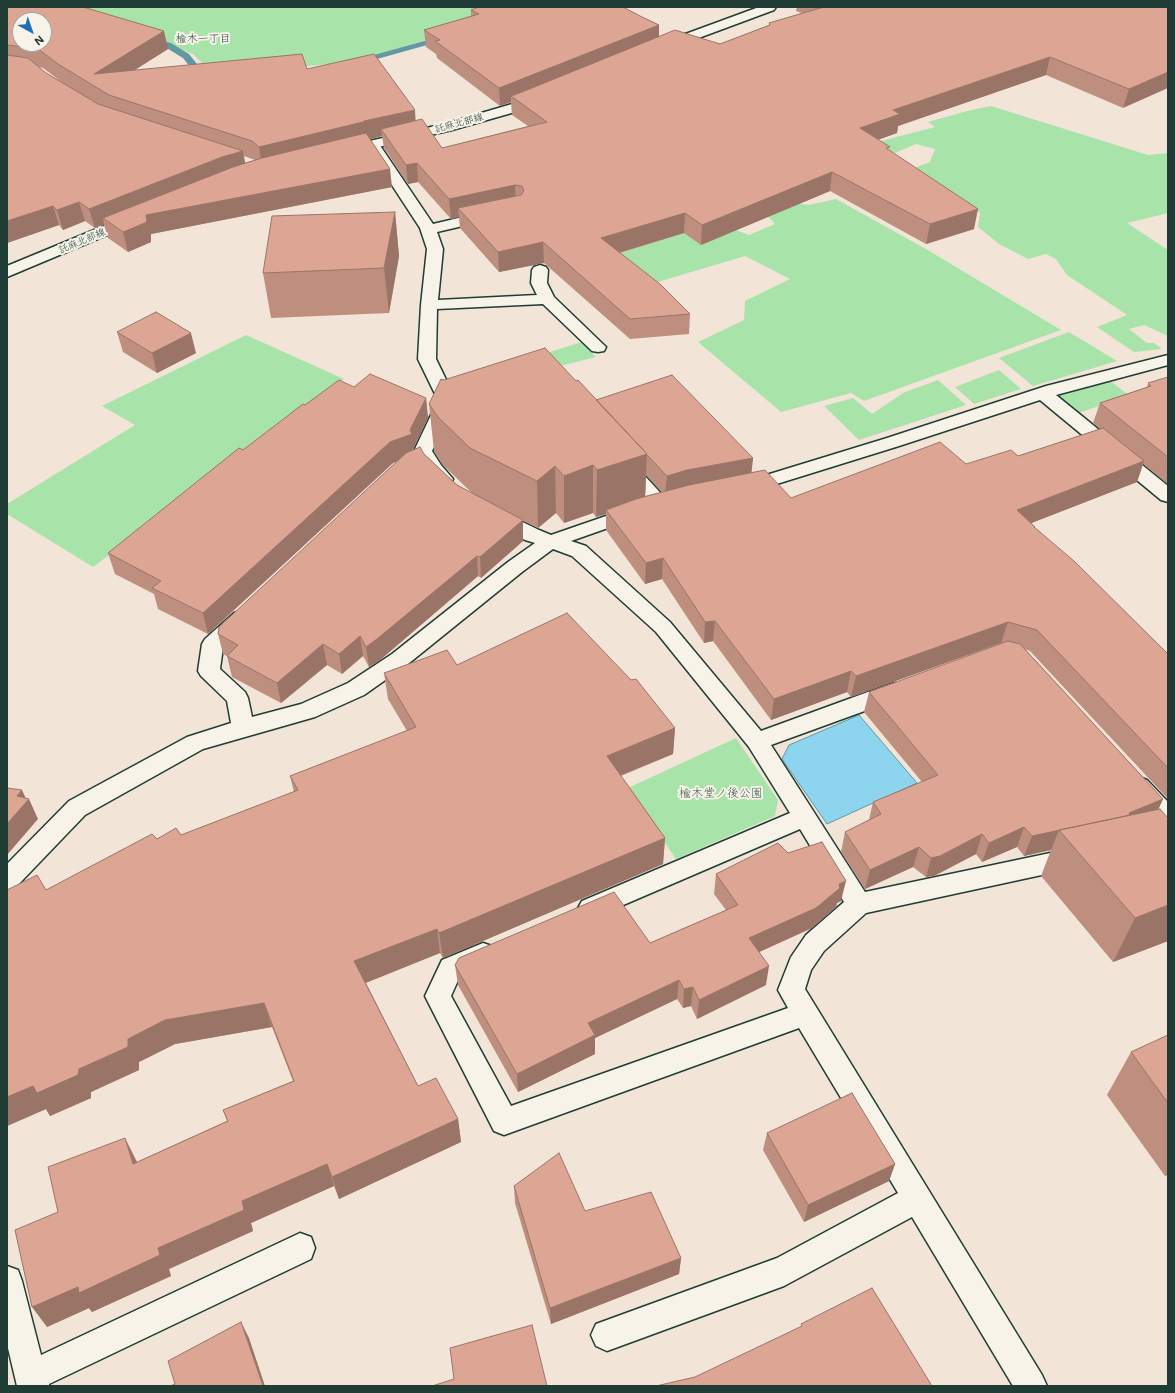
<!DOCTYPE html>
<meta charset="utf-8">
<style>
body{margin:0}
#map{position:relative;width:1175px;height:1393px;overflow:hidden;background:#f2e4d7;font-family:Mali,sans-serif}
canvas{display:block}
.frame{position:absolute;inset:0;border:8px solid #1f3d34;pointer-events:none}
.north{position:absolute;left:12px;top:12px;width:40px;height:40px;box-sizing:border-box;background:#f7f3e8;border:1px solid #a1aaa0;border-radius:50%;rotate:140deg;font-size:11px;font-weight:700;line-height:16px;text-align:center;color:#1f3d34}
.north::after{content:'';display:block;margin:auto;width:14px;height:18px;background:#1f6fb2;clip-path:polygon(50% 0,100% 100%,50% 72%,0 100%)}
</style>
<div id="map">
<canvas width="1175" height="1393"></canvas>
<div class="frame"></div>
<div class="north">N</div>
</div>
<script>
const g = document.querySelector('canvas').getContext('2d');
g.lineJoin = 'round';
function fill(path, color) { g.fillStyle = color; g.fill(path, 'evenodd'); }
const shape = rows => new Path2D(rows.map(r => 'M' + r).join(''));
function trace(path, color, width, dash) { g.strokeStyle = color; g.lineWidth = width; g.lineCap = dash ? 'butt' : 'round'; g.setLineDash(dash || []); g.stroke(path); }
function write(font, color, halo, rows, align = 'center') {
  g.font = font + ' Mali,"Klee One",sans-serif'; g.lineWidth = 4; g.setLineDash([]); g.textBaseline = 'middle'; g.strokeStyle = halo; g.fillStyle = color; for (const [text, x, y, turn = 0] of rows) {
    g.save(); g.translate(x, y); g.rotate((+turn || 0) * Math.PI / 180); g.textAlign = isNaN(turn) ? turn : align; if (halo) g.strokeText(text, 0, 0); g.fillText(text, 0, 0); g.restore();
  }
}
const green = shape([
 [79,7,489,7,460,30,351,62,234,73,205,66,193,54],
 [991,106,1148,155,1168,153,1168,213,1127,223,1168,250,1168,336,1144,325,1129,329,1147,343,1154,343,1162,349,1134,352,1097,327,1127,315,1067,275,1056,259,1046,254,1028,259,999,244,978,227,980,213,951,195,906,171,930,162,935,149,916,144,895,153,873,143,935,127,928,122,967,111],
 [836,199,926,249,1061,330,864,401,851,393,781,412,698,342,744,320,745,301,790,279,745,256,641,287,608,257,715,222,749,235,775,224,761,209,787,202,809,205],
 [1069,332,1117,361,1033,386,999,358],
 [246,335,344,379,93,567,7,514,7,504,135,425,102,406],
 [582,342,596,357,552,368,540,355],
 [999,370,1021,389,974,404,955,387],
 [938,380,966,405,859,440,824,406,853,398,872,414,903,393],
 [1109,380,1130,396,1075,414,1055,396],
 [736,738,778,800,775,816,676,859,628,788]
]);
const water = shape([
 [859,715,917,783,827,824,782,759,789,745,859,715]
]);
const stream = shape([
 [442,36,446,38,445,40,359,64,355,62,356,60,442,36],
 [147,38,150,38,171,43,189,54,201,69,210,71,211,73,207,75,195,73,183,58,165,47,147,42,147,38]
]);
const street = shape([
 [374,143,379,144,433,224,488,211,493,213,496,216,493,219,437,232,443,249,438,300,537,295,531,283,532,270,534,267,540,265,546,267,548,270,547,283,554,297,606,347,604,351,598,352,592,351,543,304,437,309,436,359,454,396,449,415,432,451,441,465,453,479,451,483,444,485,437,483,427,473,414,451,431,415,436,396,418,359,421,305,427,249,420,228,367,147,369,144,374,143],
 [1168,355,1168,365,1056,395,1168,486,1168,502,1161,500,1040,400,899,446,751,492,744,494,737,492,735,488,737,484,887,438,1046,386,1168,355],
 [625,460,632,462,668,501,671,505,668,509,661,511,654,509,618,470,616,466,618,462,625,460],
 [635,506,642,508,645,512,642,516,571,541,586,546,670,622,761,731,887,685,895,683,903,685,906,691,903,697,771,745,865,892,1074,848,1083,851,1086,858,1083,865,1074,868,866,913,824,951,811,970,805,989,1042,1375,1047,1386,1013,1386,912,1217,784,1286,607,1351,596,1346,591,1335,596,1324,777,1258,898,1193,799,1028,504,1135,494,1131,429,1004,425,996,442,960,483,943,492,946,496,954,492,962,460,976,451,996,511,1106,788,1008,778,990,791,957,806,935,844,902,800,829,600,915,591,918,582,915,578,908,582,901,790,813,749,747,656,632,572,556,553,549,522,572,408,664,364,695,315,717,203,749,85,815,16,887,7,890,7,864,69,801,187,737,231,723,227,701,201,676,198,671,202,644,205,639,234,613,241,611,248,613,251,618,248,623,223,647,220,669,245,692,248,698,252,717,301,704,348,683,392,654,508,562,535,543,525,540,490,521,487,517,490,513,497,511,504,513,539,530,551,535,635,506],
 [1139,777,1147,780,1168,802,1168,826,1160,824,1131,792,1127,786,1131,780,1139,777],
 [300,1233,311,1237,315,1248,311,1259,49,1384,49,1386,17,1386,7,1344,7,1266,18,1270,22,1281,41,1355,300,1233]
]);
const secondary = shape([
 [759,7,776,7,774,10,669,49,665,50,661,49,659,46,661,43,759,7],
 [539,94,544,95,546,98,544,101,522,110,452,130,344,155,339,154,337,151,339,148,444,124,512,104,539,94],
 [133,214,138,216,141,219,138,222,7,277,7,266,133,214]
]);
const wall = shape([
 [7,7,168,49,134,70,307,69,416,121,442,148,528,126,512,115,511,102,500,106,437,58,436,54,426,47,424,30,471,16,471,10,642,17,659,25,659,37,720,44,769,25,769,23,802,13,796,11,797,7,1168,7,1123,108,1046,75,898,126,897,133,878,140,974,229,926,244,830,191,701,245,684,233,620,253,690,314,689,334,630,339,544,263,499,272,460,228,459,217,451,219,418,182,408,184,384,148,382,136,370,139,392,187,151,234,151,242,128,252,108,238,104,225,95,228,85,221,63,230,59,225,7,243],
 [39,67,43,68,63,83,46,73],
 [244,156,255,160,245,163],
 [395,212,399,256,389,313,271,318,263,273],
 [117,332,196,353,157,373,123,352],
 [1168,377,1168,484,1143,464,1137,482,1031,523,1035,528,1168,654,1168,799,1030,651,1025,649,1163,799,1158,809,1168,941,1113,962,1041,876,1051,850,1024,856,1017,847,982,862,976,854,934,876,926,877,913,867,865,889,841,852,845,832,869,820,873,802,922,782,864,712,869,692,1003,643,1001,643,851,697,847,692,771,720,713,641,704,643,662,579,645,584,606,530,606,514,596,517,593,513,564,523,556,513,538,528,503,510,523,520,523,541,481,578,478,576,380,660,369,667,363,656,342,674,327,665,281,703,232,677,227,656,223,654,218,634,398,461,393,463,208,634,158,609,154,594,115,574,108,553,243,450,305,405,426,398,428,418,413,449,413,450,424,454,457,485,472,493,442,464,434,451,429,404,444,380,576,381,596,400,753,458,751,473,791,498,966,464,1018,456,1100,429,1093,423,1100,403,1147,387,1148,383],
 [646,475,662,492,645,496],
 [457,665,675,728,673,754,621,776,665,838,663,864,443,958,440,953,366,983,418,1086,458,1119,461,1142,339,1199,334,1186,251,1223,253,1231,169,1269,171,1276,92,1312,89,1308,47,1327,58,1212,136,1160,137,1162,227,1121,223,1110,293,1081,272,1027,175,1044,139,1062,139,1070,91,1092,91,1098,50,1116,46,1109,7,1126,7,890,46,890,157,839,181,835,294,792,290,776,407,731,388,699,384,673],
 [716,874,841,901,837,903,836,907,812,928,759,952,766,985,697,1019,691,1006,683,1008,677,999,595,1038,595,1054,518,1092,458,985,455,965,650,943,726,910,714,894],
 [1168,1035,1168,1174,1165,1176,1107,1095,1131,1052],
 [767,1133,895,1164,889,1181,804,1222,763,1150],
 [514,1186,585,1211,681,1258,679,1274,551,1324,515,1203]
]);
const shadedWall = shape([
 [659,25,659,42,516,99,511,96,511,102,500,106,499,88],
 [164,31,168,49,102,91,94,74],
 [1050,57,1046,75,898,126,897,133,857,147,860,128,893,110],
 [1168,72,1168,88,1123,108,1129,89],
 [415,110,416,129,381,129,382,136,367,140,262,166,259,147,364,121],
 [243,151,246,170,103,218,104,225,95,228,89,209,222,157],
 [417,163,418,182,408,184,406,165],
 [390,169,392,187,151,234,151,242,128,252,123,232,146,215],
 [832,172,830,191,701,245,702,225],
 [515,185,516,205,458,208,459,217,451,219,449,199],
 [79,202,85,221,63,230,57,210],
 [53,206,59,225,7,243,7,221],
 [978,209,974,229,926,244,930,224],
 [395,212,399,256,389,313,384,268],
 [685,213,684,233,601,258,601,238],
 [543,242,544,263,499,272,498,252],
 [191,333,196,353,157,373,152,353],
 [426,398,428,418,413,449,414,454,393,463,208,634,203,613,390,442,410,430],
 [647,454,645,501,606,510,606,514,596,517,597,470],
 [753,458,751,478,665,496,667,476,687,470],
 [1144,461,1137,482,1011,531,1017,510],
 [593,465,593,513,564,523,564,476],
 [555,466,556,513,538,528,537,481],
 [523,520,523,541,481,578,480,557],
 [477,556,478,576,380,660,369,667,366,647],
 [663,558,662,579,645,584,646,563],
 [715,621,713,641,704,643,705,622],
 [1008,622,1001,643,851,697,856,676],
 [360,636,363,656,342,674,339,654],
 [323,644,327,665,281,703,277,683],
 [851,671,847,692,771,720,774,699],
 [675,728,673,754,606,781,607,756],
 [22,790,27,801,29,799,38,819,7,855,7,824,17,796],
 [1163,799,1154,819,1123,832,1129,813],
 [1024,827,1017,847,982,862,989,843],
 [1059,830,1051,850,1024,856,1032,836],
 [982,834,976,854,934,876,926,877,931,858],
 [665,838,663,864,443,958,439,933],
 [919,847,913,867,865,889,870,870],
 [846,881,841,901,837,903,836,907,812,928,746,958,749,938,839,884],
 [1168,905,1168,941,1113,962,1135,918],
 [437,929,440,953,360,985,354,961],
 [769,966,766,985,697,1019,699,1000],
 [679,980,677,999,595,1038,595,1054,518,1092,517,1074,588,1023],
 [693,987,691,1006,683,1008,684,989],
 [264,1003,272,1027,175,1044,139,1062,139,1070,91,1092,91,1098,50,1116,46,1109,7,1126,7,1097,33,1086,79,1069,128,1039,165,1020],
 [458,1119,461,1142,339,1199,332,1177],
 [125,1138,136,1160,144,1186,133,1164],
 [327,1164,334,1186,251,1223,253,1231,169,1269,171,1276,92,1312,89,1308,47,1327,32,1307,158,1248,242,1201],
 [895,1164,889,1181,804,1222,808,1205],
 [1168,1171,1168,1174,1165,1176],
 [681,1258,679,1274,551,1324,550,1308],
 [241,1322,249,1338,265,1386,263,1386]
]);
const building = shape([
 [7,7,83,7,164,31,94,74,302,54,307,69,374,54,415,110,364,121,363,122,259,147,252,141,109,95,58,64,38,49,7,45,7,7],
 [20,20,44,20,44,44,20,44,20,20],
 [479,7,623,7,642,17,659,25,499,88,435,41,440,40,424,30,479,14,471,10,479,7],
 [824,7,1168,7,1168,72,1129,89,1050,57,893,110,900,114,860,128,890,147,886,148,978,209,930,224,832,172,702,225,685,213,601,238,660,284,690,314,630,319,543,242,498,252,458,208,521,195,524,191,522,186,515,185,449,199,417,163,406,165,381,129,422,119,442,148,547,122,511,96,522,92,675,30,720,44,770,25,769,23,824,7],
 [7,55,28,58,46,73,98,104,243,151,222,157,89,209,79,202,57,210,53,206,7,221,7,55],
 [366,133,390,169,146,215,147,222,123,232,103,218,233,167,262,158,366,133],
 [395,212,384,268,263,273,272,216,395,212],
 [156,312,191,333,152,353,117,332,156,312],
 [545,348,576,381,578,380,647,454,597,470,593,465,564,476,555,466,537,481,470,448,438,417,429,404,441,379,444,380,545,348],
 [370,374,426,398,410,430,412,434,390,442,203,613,152,588,161,581,108,553,239,448,243,450,303,404,305,405,339,380,354,387,370,374],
 [672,375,753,458,687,470,667,476,646,454,647,454,596,400,672,375],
 [1168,377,1168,457,1100,403,1151,386,1148,383,1168,377],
 [1103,428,1144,461,1017,510,1035,527,1034,527,1074,561,1168,654,1168,768,1037,630,1008,622,856,676,851,671,774,699,715,621,705,622,663,558,646,563,606,510,636,499,689,485,765,470,791,498,940,442,966,464,1011,450,1018,456,1103,428],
 [420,447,424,454,457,485,523,520,480,557,477,556,377,639,366,647,360,636,339,654,323,644,277,683,227,656,238,645,218,634,219,627,406,453,420,447],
 [567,613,631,680,636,679,675,728,607,756,665,838,439,933,437,929,354,961,418,1086,436,1078,458,1119,332,1177,327,1164,242,1201,244,1210,158,1248,160,1255,79,1293,78,1287,32,1307,15,1230,58,1212,48,1167,125,1138,133,1164,228,1121,223,1110,294,1081,264,1003,165,1020,128,1039,128,1047,79,1069,78,1075,37,1093,33,1086,7,1097,7,890,37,875,46,890,152,834,157,839,176,828,181,835,298,790,290,776,416,727,384,673,447,650,457,665,567,613],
 [1008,641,1020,644,1163,799,1129,813,1130,815,1032,836,1024,827,989,843,982,834,940,856,931,858,919,847,870,870,845,832,881,814,873,802,938,775,869,692,1008,641],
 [7,788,22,790,17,796,29,799,7,824,7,788],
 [1160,809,1168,818,1168,905,1135,918,1059,830,1160,809],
 [822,842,846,881,839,884,840,888,816,908,749,938,769,966,699,1000,693,987,684,989,679,980,588,1023,595,1035,517,1074,455,965,459,958,614,892,650,943,738,905,716,874,778,843,788,853,822,842],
 [1168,1035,1168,1103,1131,1052,1168,1035],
 [852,1093,895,1164,808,1205,767,1133,852,1093],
 [559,1153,585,1211,651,1192,681,1258,550,1308,514,1186,559,1153],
 [872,1288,932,1386,656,1386,695,1377,802,1326,801,1324,872,1288],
 [241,1322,263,1386,170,1386,175,1384,168,1361,241,1322],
 [532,1325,547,1386,432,1386,454,1379,450,1348,532,1325]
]);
const farStreetnames = [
 ["託麻北部線",459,123,-15],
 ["託麻北部線",82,241,-23]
];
const farNeighbourhoodnames = [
 ["楡木一丁目",203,39]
];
const parkNames = [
 ["楡木堂ノ後公園",721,793]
];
fill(green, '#a8e4aa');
fill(water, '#8dd4ee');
trace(water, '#6198a4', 1);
fill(stream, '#6198a4');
trace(street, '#1f3d34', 3);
trace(secondary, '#1f3d34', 3);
fill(street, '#f7f3e8');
fill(secondary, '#f7f3e8');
fill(wall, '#be8f7f');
fill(shadedWall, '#9b7468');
fill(building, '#dda694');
trace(building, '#9b7468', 1);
write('10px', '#1f3d34', '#f7f3e8', farStreetnames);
write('11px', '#1f3d34', '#f7f3e8', farNeighbourhoodnames);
write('12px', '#3a5e4c', '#f7f3e8', parkNames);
</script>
